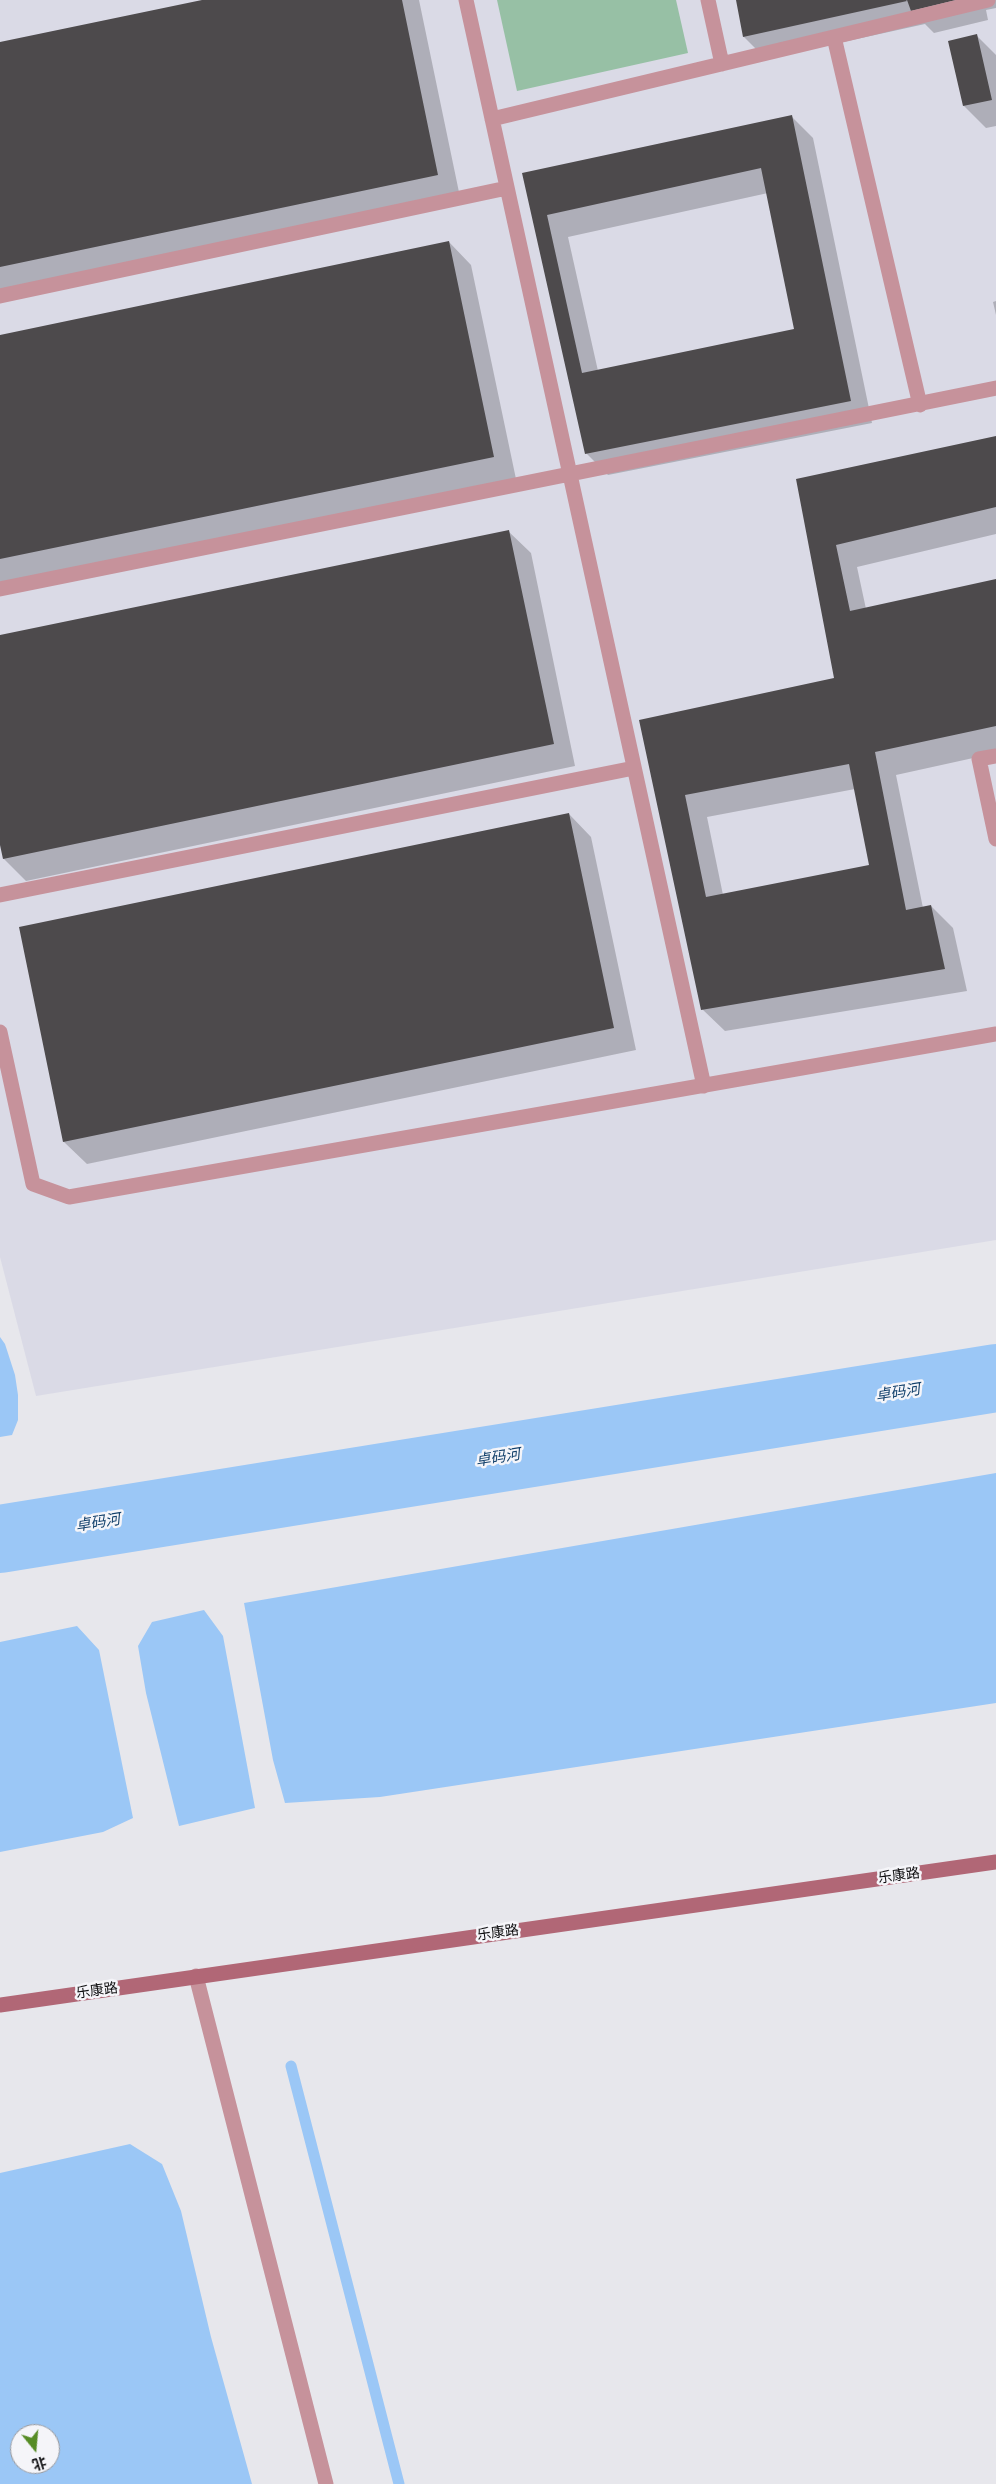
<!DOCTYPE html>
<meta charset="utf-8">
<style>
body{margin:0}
#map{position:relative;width:996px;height:2484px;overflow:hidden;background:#e7e7ec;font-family:"Fira Sans Condensed","Noto Sans SC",sans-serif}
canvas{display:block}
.north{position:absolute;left:10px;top:2424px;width:50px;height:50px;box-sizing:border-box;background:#f5f5f9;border:1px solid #99999d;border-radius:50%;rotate:163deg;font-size:14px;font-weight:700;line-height:20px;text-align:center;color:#101012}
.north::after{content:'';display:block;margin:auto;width:18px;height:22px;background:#568c25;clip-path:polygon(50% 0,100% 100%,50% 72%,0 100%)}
</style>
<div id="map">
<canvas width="996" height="2484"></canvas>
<div class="north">北</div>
</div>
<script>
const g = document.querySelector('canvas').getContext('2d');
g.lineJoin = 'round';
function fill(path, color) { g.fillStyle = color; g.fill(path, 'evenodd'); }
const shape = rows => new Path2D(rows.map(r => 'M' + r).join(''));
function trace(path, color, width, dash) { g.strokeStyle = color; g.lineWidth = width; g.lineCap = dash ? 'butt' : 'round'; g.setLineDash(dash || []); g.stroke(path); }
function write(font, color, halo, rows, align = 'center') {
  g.font = font + ' "Fira Sans Condensed","Noto Sans SC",sans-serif'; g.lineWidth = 5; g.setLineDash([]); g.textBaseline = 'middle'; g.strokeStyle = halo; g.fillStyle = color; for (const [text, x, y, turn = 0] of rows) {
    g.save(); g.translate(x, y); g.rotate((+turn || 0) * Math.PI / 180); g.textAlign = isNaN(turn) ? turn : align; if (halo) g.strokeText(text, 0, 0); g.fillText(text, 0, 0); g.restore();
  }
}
const built = shape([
 [0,0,996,0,996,1240,36,1396,0,1257]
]);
const green = shape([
 [497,0,676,0,688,53,517,91]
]);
const water = shape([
 [0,1337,5,1344,15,1375,18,1395,18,1420,12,1435,0,1437],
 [996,1473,996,1703,380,1797,285,1803,273,1760,244,1603],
 [204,1610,223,1636,255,1808,179,1826,146,1693,138,1646,152,1622],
 [77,1626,99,1650,133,1818,103,1832,0,1852,0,1642],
 [130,2144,162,2164,181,2211,211,2337,252,2484,0,2484,0,2173],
 [20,2434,50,2434,50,2464,20,2464]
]);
const shadow = shape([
 [208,0,419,0,460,197,0,293,0,43],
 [737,0,996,0,996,8,986,10,988,20,934,33,925,24,766,59,744,37],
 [977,36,996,55,996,126,986,128,964,106,950,42],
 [791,116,813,138,872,423,608,475,586,453,524,174],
 [768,193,796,330,598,371,568,237],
 [449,242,471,265,516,479,0,586,0,336],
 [996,301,996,315,993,302],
 [996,437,996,534,857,567,866,609,996,581,996,753,896,775,923,908,931,906,953,928,967,991,725,1031,702,1009,640,721,835,679,797,480],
 [855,789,871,866,723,895,707,817],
 [508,531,531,553,575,766,26,881,4,859,0,839,0,637],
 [569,814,591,837,636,1050,87,1164,64,1142,20,928]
]);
const stream = shape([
 [291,2066,399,2484]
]);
const river = shape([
 [0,1539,996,1378]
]);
const building = shape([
 [202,0,402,0,438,175,0,267,0,42],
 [736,0,906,0,907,1,743,37],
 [907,0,956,0,911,11],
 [977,34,992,100,963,106,948,41],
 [792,115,851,401,585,454,522,173],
 [761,168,794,329,582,373,547,215],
 [449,241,494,457,0,559,0,335],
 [996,436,996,507,836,545,850,611,996,579,996,726,875,752,906,910,931,905,945,969,701,1010,639,720,834,678,796,479],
 [849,764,869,865,706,897,685,795],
 [509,530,554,744,3,859,0,845,0,635],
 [569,813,614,1028,63,1142,19,927]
]);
const lane = shape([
 [466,0,704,1086],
 [708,0,722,64],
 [834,37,920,405],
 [492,119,988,0],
 [0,296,507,188],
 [0,589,996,388],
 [996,756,979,759,996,839],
 [0,895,634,768],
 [0,1032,33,1184,69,1197,996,1034]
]);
const street = shape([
 [196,1976,326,2484]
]);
const secondary = shape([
 [0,2005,996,1862]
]);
const streetNames = [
 ["乐康路",899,1876,-8],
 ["乐康路",498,1933,-8],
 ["乐康路",97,1991,-8]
];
const waterNames = [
 ["卓码河",898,1393,-9],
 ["卓码河",498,1458,-9],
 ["卓码河",98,1523,-9]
];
fill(built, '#dadae6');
fill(green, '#97c0a5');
fill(water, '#9bc7f6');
fill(shadow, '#0003');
trace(stream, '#9bc7f6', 11);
trace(river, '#9bc7f6', 68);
fill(building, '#4d4a4c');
trace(lane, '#c6929b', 15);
trace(street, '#c6929b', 15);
trace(secondary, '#b16776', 15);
write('14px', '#101012', '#f5f5f9', streetNames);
write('italic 15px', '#12406b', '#f5f5f9', waterNames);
</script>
